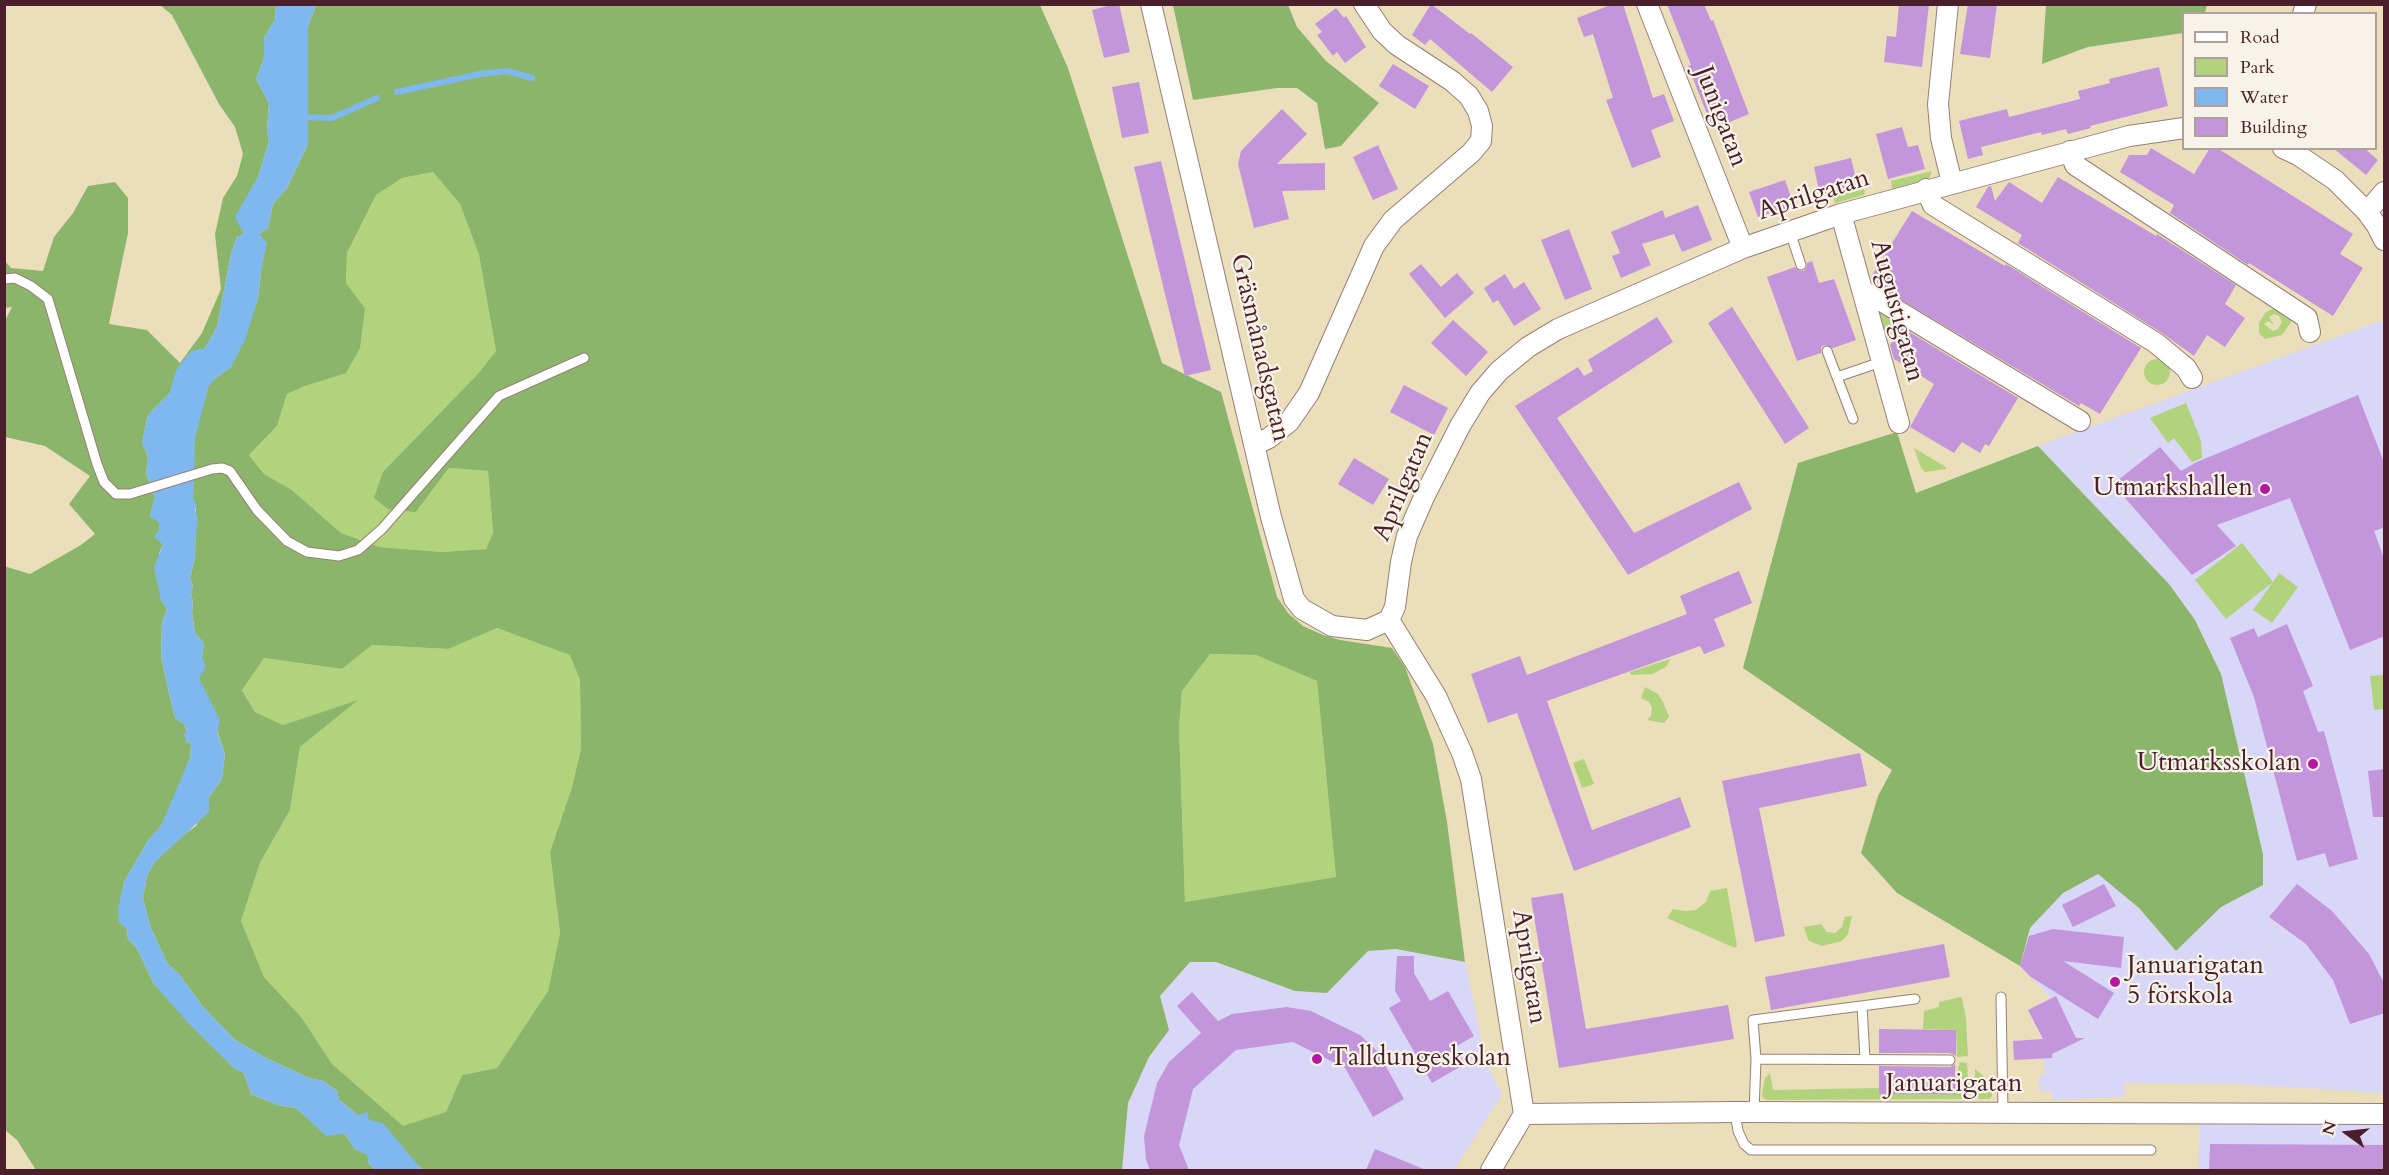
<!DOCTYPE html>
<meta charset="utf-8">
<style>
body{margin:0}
#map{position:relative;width:2389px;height:1175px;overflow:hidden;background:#ebdebb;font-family:Cardo,serif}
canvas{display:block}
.frame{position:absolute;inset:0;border:6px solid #4a1f2b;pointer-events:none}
.legend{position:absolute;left:2182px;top:12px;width:195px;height:138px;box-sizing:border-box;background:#f7f3e8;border:2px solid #b29e9c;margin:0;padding:8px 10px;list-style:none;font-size:18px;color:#4a1f2b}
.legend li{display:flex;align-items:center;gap:12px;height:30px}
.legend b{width:30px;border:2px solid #b29e9c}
.north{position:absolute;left:2317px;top:1103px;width:60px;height:60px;-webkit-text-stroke:4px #f7f3e8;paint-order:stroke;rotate:285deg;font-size:16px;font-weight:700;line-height:24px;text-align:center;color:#4a1f2b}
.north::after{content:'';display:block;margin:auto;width:21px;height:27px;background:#4a1f2b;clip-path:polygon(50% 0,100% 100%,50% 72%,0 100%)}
</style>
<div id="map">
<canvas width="2389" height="1175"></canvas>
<div class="frame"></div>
<ul class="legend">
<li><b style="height:8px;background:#fff"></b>Road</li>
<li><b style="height:16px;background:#b1d37c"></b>Park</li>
<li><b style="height:16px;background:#7eb8ef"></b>Water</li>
<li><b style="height:16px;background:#c395da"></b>Building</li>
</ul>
<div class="north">N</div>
</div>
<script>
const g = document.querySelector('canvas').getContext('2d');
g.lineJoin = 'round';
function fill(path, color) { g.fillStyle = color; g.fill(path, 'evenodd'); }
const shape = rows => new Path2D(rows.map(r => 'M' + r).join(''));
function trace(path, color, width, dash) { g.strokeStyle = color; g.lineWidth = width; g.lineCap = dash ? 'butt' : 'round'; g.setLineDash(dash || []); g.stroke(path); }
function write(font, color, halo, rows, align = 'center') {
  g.font = font + ' Cardo,serif'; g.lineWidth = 4.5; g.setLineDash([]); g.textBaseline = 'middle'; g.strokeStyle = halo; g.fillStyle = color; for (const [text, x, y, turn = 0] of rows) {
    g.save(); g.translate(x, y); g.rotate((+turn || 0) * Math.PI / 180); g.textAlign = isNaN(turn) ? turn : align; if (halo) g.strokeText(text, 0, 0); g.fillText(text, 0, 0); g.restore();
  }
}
const built = shape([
 [2384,320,2384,1093,2233,1084,2125,1083,2124,1097,2052,1100,2052,1091,2039,1091,2039,1075,2045,1075,2044,1059,2050,1054,2028,1010,2051,998,2020,966,2030,928,2063,893,2098,874,2139,908,2176,951,2221,907,2263,884,2263,854,2221,674,2195,620,2169,584,2038,446],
 [1396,949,1465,962,1486,1062,1502,1094,1454,1170,1122,1170,1128,1103,1149,1057,1169,1030,1160,996,1190,962,1216,962,1295,991,1351,967,1368,951],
 [2384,1122,2384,1170,2198,1170,2200,1123]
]);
const green = shape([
 [1932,171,1929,179,1892,189,1891,181],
 [433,172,460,204,479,255,496,351,476,376,416,512,449,468,488,471,493,533,486,549,442,552,380,547,341,533,292,490,264,474,249,455,277,426,287,394,305,386,365,308,346,283,347,253,376,195,402,178],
 [1861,182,1865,192,1864,195,1835,203,1833,194,1859,188,1858,184],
 [1878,308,1905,322,1901,329,1896,326,1888,338,1881,333,1875,310],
 [2272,309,2283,309,2290,318,2291,322,2282,335,2265,339,2259,333,2259,323,2265,313],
 [2274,314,2279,316,2282,322,2278,329,2273,331,2264,324,2268,321,2274,325,2269,317],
 '2144 372a13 13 0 1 1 26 0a13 13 0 1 1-26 0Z',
 [2186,403,2201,441,2202,458,2192,462,2174,438,2168,443,2150,418],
 [1914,448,1946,467,1946,469,1925,472,1921,468],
 [2242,543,2273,582,2279,573,2298,587,2272,623,2253,610,2273,582,2226,619,2195,580],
 [497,628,570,654,580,680,581,749,572,787,550,852,560,933,548,991,497,1068,462,1075,446,1112,403,1127,332,1064,302,1018,264,977,241,921,260,863,290,810,300,747,356,701,283,725,255,712,242,689,264,658,342,669,372,645,447,649],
 [1210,654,1256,655,1317,681,1336,877,1185,902,1179,726,1182,691],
 [1670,659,1667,666,1653,674,1631,675,1630,672],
 [2384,675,2384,709,2374,710,2370,676],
 [1645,687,1658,694,1663,702,1669,717,1664,723,1647,720,1651,716,1652,708,1649,702,1641,698],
 [1584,759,1594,784,1582,788,1573,763],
 [1727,888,1737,946,1735,948,1667,918,1673,909,1685,911,1696,910,1706,902,1710,891],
 [1852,916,1848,934,1842,941,1822,946,1809,941,1807,937,1804,927,1821,924,1827,932,1835,933,1842,927,1845,917],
 [1960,997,1962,998,1966,1019,1968,1056,1957,1057,1956,1030,1923,1029,1924,1011,1939,1007,1939,1002],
 [1960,1062,1967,1063,1969,1093,1968,1097,1963,1099,1768,1100,1763,1098,1762,1094,1765,1078,1770,1073,1773,1090,1879,1088,1879,1094,1955,1094,1956,1076],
 [1975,1069,1992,1083,1992,1096,1989,1099,1980,1099,1975,1096]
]);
const forest = shape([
 [160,5,276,5,275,20,264,38,264,58,256,79,269,103,267,131,269,142,258,177,236,217,244,234,237,237,231,254,217,327,207,345,173,390,148,415,142,443,148,456,146,473,155,497,150,516,159,522,159,531,163,545,159,553,161,600,167,609,162,623,161,656,174,715,176,719,183,723,187,731,186,741,191,744,190,758,175,796,161,826,149,839,124,882,119,909,127,929,128,939,136,947,154,984,234,1068,244,1073,251,1094,278,1105,296,1108,305,1116,345,1134,355,1149,368,1155,369,1164,376,1170,36,1170,17,1140,5,1130,4,566,30,574,81,545,95,534,69,504,90,476,45,446,5,437,5,321,12,307,5,308,5,261,11,268,43,271,54,237,73,213,88,186,115,182,128,198,128,233,109,324,147,330,180,363,202,333,221,289,215,234,223,198,237,176,243,154,235,127,219,104,172,15],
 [316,5,1040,5,1068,68,1162,363,1221,392,1277,597,1288,613,1303,626,1323,635,1340,640,1392,648,1405,667,1433,744,1447,822,1465,962,1396,949,1368,951,1327,993,1295,991,1216,962,1190,962,1160,996,1169,1030,1149,1057,1128,1103,1122,1170,423,1170,369,1120,358,1115,339,1100,337,1091,323,1081,309,1078,266,1058,235,1040,203,1007,178,973,167,963,150,926,143,898,147,876,154,863,175,841,196,826,209,797,222,779,225,754,199,678,204,643,195,633,192,613,193,603,191,592,193,586,190,578,195,558,196,505,190,495,191,485,182,468,171,455,171,438,177,417,193,405,193,399,212,381,231,367,258,299,261,271,259,234,268,228,273,204,287,188,308,144,308,26],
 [433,172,460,204,479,255,496,351,476,376,383,472,374,498,388,509,416,512,449,468,488,471,493,533,486,549,442,552,380,547,341,533,292,490,264,474,249,455,277,426,287,394,305,386,346,373,360,348,365,308,346,283,347,253,376,195,402,178],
 [497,628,570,655,580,680,581,749,572,787,550,852,560,933,548,991,497,1068,462,1075,446,1112,403,1126,332,1064,302,1018,264,977,241,921,260,863,290,810,300,747,358,700,283,725,255,712,242,690,264,658,342,669,372,645,448,649],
 [1210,654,1256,655,1317,681,1336,877,1185,902,1179,726,1182,691],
 [1173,5,1288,5,1297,27,1326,61,1379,103,1341,146,1325,149,1317,103,1297,88,1277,88,1193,100],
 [2046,5,2046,4,2207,5,2205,13,2184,14,2183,33,2088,47,2042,64],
 [1897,432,1916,493,2038,446,2169,584,2195,620,2221,674,2263,854,2263,885,2221,907,2176,951,2139,908,2098,874,2063,893,2030,928,2020,966,1897,893,1861,853,1878,796,1892,770,1743,668,1798,463]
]);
const water = shape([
 [276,5,316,5,308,26,308,144,287,188,273,204,268,228,259,234,267,243,261,271,258,299,245,340,231,367,212,381,193,399,193,405,177,417,171,438,171,455,182,468,191,485,190,495,197,505,195,510,198,520,195,542,195,558,190,578,193,586,191,592,193,603,192,613,195,633,204,643,202,657,206,667,199,678,220,720,217,732,225,754,222,779,209,797,209,812,154,863,147,876,143,898,150,926,167,963,178,973,203,1007,235,1040,266,1058,309,1078,323,1081,337,1091,339,1100,358,1115,367,1112,369,1120,383,1123,422,1170,376,1170,369,1164,367,1155,355,1149,345,1134,326,1136,296,1108,278,1105,251,1094,244,1073,234,1068,189,1024,154,984,136,947,128,939,127,929,119,922,118,909,124,882,149,839,161,826,190,758,191,744,186,741,184,734,187,730,183,723,176,719,174,715,161,656,162,623,167,609,161,600,154,567,163,545,154,536,159,531,159,523,150,516,155,496,146,473,148,456,142,443,148,415,173,390,207,345,217,327,231,254,237,237,244,234,235,217,258,177,269,142,267,131,269,103,256,79,264,58,264,38,275,20]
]);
const stream = shape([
 [397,92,480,74,507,71,532,78],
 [300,117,332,118,377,98]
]);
const river = shape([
 [175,511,177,436,192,379,201,367]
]);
const building = shape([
 [1115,4,1119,4,1130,52,1104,58,1092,10],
 [1431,4,1470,34,1471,33,1513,67,1492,92,1430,39,1425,45,1412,35],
 [1613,4,1623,4,1653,98,1664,94,1674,121,1651,130,1661,157,1632,168,1606,100,1613,98,1593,34,1584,37,1577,18],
 [1667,4,1704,4,1711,21,1713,20,1749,114,1713,129,1688,66,1691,65],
 [1899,4,1929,4,1922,67,1884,62,1887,36,1896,37],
 [1968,4,1997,4,1990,58,1960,54],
 [1336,8,1344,18,1346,16,1366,47,1345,63,1337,52,1333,56,1317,35,1322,32,1315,24],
 [1393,64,1429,86,1415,109,1379,86],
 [2159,67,2168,106,2090,126,2091,128,2068,134,2066,129,2042,135,2041,132,1981,147,1983,155,1968,159,1959,121,2007,109,2009,117,2080,99,2078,91,2110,83,2109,79],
 [1139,82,1149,133,1122,138,1112,87],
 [1282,109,1307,134,1277,164,1325,163,1325,190,1282,191,1289,219,1254,228,1238,164,1241,151],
 [1902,127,1908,147,1918,145,1925,169,1888,179,1876,134],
 [1378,145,1398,189,1373,200,1353,157],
 [2151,148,2194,174,2210,148,2217,148,2353,234,2340,254,2363,268,2333,316,2249,263,2248,265,2170,213,2174,205,2120,172,2129,155,2147,155],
 [2333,148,2364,148,2378,160,2366,175],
 [1851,158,1858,187,1820,195,1814,167],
 [1161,161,1211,370,1185,376,1134,167],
 [2058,177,2156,236,2157,234,2236,285,2225,304,2245,318,2225,347,2207,335,2194,356,2162,333,2018,243,2022,235,1976,207,1988,187,1991,186,1995,201,2009,182,2042,203],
 [1785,180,1794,206,1758,217,1749,192],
 [1698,205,1712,240,1682,252,1674,234,1642,244,1651,265,1621,278,1612,256,1620,253,1611,232,1663,210,1665,218],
 [1912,211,2005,266,2006,264,2141,348,2100,414,2081,403,2079,406,1873,283,1871,277],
 [1569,229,1592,289,1565,300,1541,240],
 [1812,261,1819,283,1834,279,1856,340,1833,348,1825,345,1821,347,1821,353,1797,361,1767,277,1795,267,1799,271,1804,271,1807,267,1807,263],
 [1421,264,1441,287,1457,273,1474,293,1445,318,1409,274],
 [1505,274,1514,289,1524,282,1541,309,1514,326,1498,300,1493,303,1484,288],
 [1732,307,1809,428,1785,444,1708,323],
 [1657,317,1673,342,1557,418,1634,533,1739,482,1752,509,1628,575,1515,406,1578,367,1584,376,1593,371,1588,360],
 [1453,320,1488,352,1466,376,1431,343],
 [1901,327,2018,398,1989,446,1985,444,1980,453,1962,442,1954,453,1910,427,1934,384,1894,359,1890,345],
 [1404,385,1448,408,1434,435,1390,412],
 [2358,395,2385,465,2385,527,2374,531,2385,561,2385,636,2350,650,2290,498,2217,525,2236,546,2192,575,2113,484,2160,447,2181,471,2197,462],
 [1354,458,1389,479,1373,505,1338,484],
 [1739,571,1752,603,1714,619,1725,646,1704,654,1700,646,1547,701,1592,830,1680,797,1691,827,1574,871,1517,713,1488,723,1471,674,1520,656,1527,675,1687,614,1680,596],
 [2287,624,2313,686,2303,691,2318,732,2324,731,2358,859,2329,867,2325,853,2297,861,2254,697,2230,638,2254,628,2258,637],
 [1860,753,1867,786,1759,808,1785,936,1755,942,1722,781],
 [2385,769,2385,817,2373,817,2368,771],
 [2104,884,2116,906,2073,927,2062,905],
 [2297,884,2332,911,2369,954,2385,985,2385,1013,2350,1024,2333,980,2306,944,2269,917],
 [1563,893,1586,1029,1728,1005,1734,1039,1559,1068,1531,898],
 [2053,929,2124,937,2121,968,2063,961,2114,993,2098,1019,2031,977,2020,966,2029,936],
 [1944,944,1950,977,1771,1010,1765,977],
 [1397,956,1414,956,1414,973,1430,1001,1448,991,1474,1036,1455,1047,1465,1064,1432,1083,1389,1008,1401,1001,1395,991],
 [1192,992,1218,1021,1232,1014,1287,1007,1311,1011,1360,1035,1378,1052,1404,1099,1373,1117,1345,1068,1293,1042,1236,1050,1193,1089,1179,1145,1189,1170,1150,1170,1146,1160,1144,1136,1157,1083,1169,1062,1201,1033,1177,1006],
 [2056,996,2076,1038,2085,1038,2052,1054,2052,1058,2014,1060,2013,1041,2043,1039,2028,1010],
 [1879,1029,1956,1030,1956,1056,1950,1053,1879,1053],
 [1955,1064,1956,1094,1879,1094,1879,1066,1950,1067],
 [2210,1144,2385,1145,2385,1170,2209,1170],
 [1375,1149,1426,1170,1366,1170]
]);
const lane = shape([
 [1790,232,1801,265],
 [4,279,15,278,31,286,48,299,97,464,104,482,116,494,130,494,212,469,222,468,230,471,257,510,287,541,307,552,339,556,358,550,382,529,499,396,584,358],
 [1827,351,1853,419],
 [1837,377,1881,362],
 [2001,997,2003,1112],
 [1862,1006,1865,1059],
 [1756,1059,1950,1060],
 [1735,1112,1738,1131,1744,1144,1751,1150,2151,1150],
 [1754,1112,1756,1059,1753,1020,1915,999]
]);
const street = shape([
 [1151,4,1271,517,1294,599,1302,609,1332,626,1367,630,1389,620],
 [1647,4,1743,248],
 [1948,4,1938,104,1941,138,1952,183],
 [2303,14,2306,4],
 [2283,148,2298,155,2335,180,2367,212,2377,226,2384,240],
 [2070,151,2075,165,2307,318,2310,332],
 [1926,189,1933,205,2156,343,2186,368,2192,378],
 [2367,212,2384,192],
 [1841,214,1899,423],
 [1864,295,1870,294,2080,421],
 [1254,445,1269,438,1289,422,1309,393,1374,246,1393,220,1471,153,1481,141,1482,126,1478,111,1469,96,1452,81,1397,45,1382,31,1364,4],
 [1389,620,1395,607,1401,562,1407,536,1424,497,1460,426,1480,393,1499,371,1528,347,1558,329,1743,248,1841,214,2129,136,2184,128],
 [1389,620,1436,696,1462,753,1471,779,1524,1114],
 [1524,1114,1735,1112,2384,1114],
 [1491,1170,1524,1114]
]);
const markers = [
 [2265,489,6,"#b5179e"],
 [2313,764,6,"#b5179e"],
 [2115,982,6,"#b5179e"],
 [1317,1059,6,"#b5179e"]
];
const streetNames = [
 ["Junigatan",1720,117,69],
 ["Aprilgatan",1814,196,-18],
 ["Augustigatan",1896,311,75],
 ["Gräsmånadsgatan",1259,348,77],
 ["Aprilgatan",1404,487,-67],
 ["Aprilgatan",1528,967,81],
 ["Januarigatan",1954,1085]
];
const poiNames = [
 ["Utmarkshallen",2253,489],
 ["Utmarksskolan",2301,764],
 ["Januarigatan",2127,967,"left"],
 ["5 förskola",2127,997,"left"],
 ["Talldungeskolan",1329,1059,"left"]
];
fill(built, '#d9d7f8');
fill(green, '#b1d37c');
fill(forest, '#8cb56c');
fill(water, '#7eb8ef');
trace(stream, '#7eb8ef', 6);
trace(river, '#7eb8ef', 36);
fill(building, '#c395da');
trace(lane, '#9a7e73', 11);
trace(street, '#9a7e73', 22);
trace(lane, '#fff', 9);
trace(street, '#fff', 20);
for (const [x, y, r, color] of markers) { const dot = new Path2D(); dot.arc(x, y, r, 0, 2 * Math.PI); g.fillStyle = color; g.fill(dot); trace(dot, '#f7f3e8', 2); }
write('26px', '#4a1f2b', '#f7f3e8', streetNames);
write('26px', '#4a1f2b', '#f7f3e8', poiNames, 'right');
</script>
